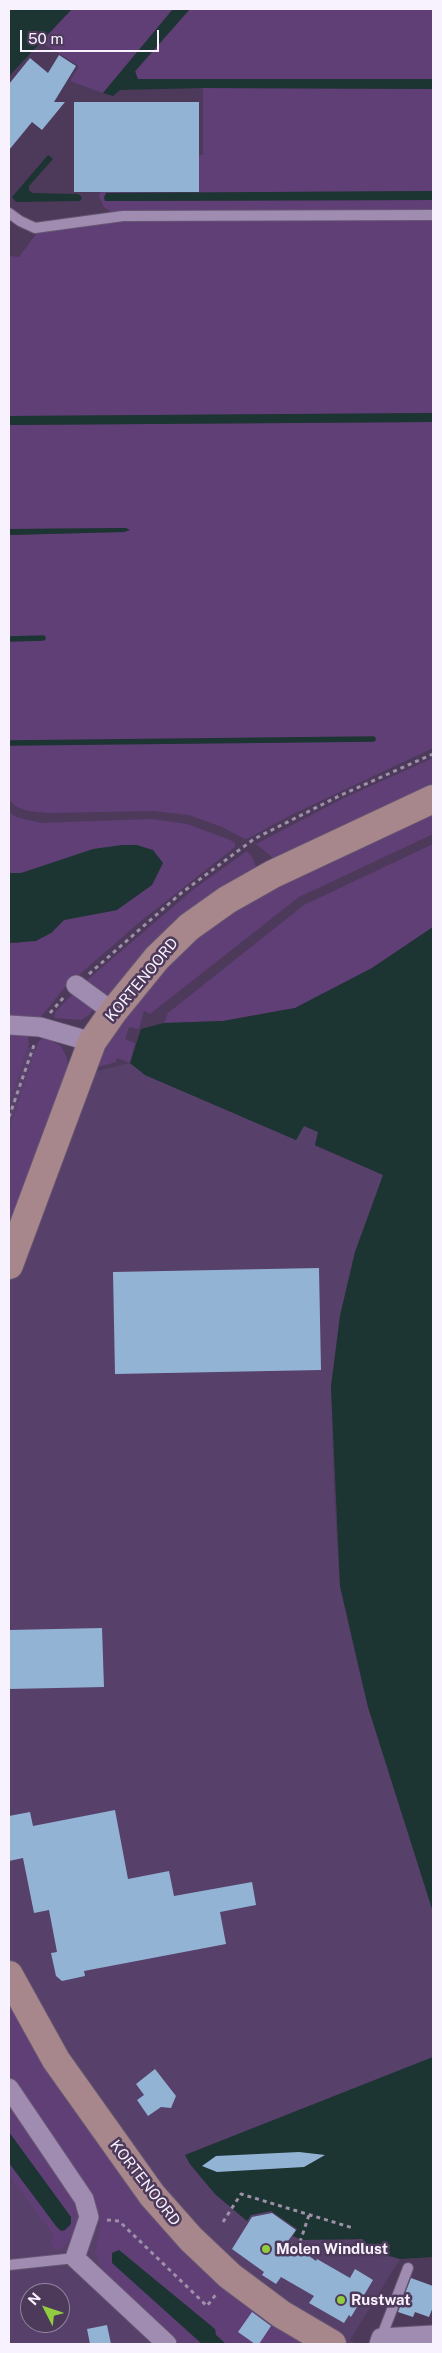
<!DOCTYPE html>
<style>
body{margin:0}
#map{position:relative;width:442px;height:2353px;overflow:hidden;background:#4d3a5b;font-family:"Public Sans",sans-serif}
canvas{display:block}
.frame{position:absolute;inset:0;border:10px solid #f8f1fe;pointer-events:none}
.north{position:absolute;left:20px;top:2283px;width:50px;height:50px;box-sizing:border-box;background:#4d3a5b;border:1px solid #91839c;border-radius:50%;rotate:311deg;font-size:14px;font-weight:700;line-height:20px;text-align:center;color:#f8f1fe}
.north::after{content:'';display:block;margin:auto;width:18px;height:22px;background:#91cd3f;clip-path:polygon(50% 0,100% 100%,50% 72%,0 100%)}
.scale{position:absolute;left:20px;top:30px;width:139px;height:22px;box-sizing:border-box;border:2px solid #f8f1fe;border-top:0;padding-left:6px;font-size:15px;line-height:18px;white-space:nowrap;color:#f8f1fe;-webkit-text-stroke:4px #4d3a5b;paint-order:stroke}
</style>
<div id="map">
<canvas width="442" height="2353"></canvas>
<div class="frame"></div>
<div class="north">N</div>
<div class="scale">50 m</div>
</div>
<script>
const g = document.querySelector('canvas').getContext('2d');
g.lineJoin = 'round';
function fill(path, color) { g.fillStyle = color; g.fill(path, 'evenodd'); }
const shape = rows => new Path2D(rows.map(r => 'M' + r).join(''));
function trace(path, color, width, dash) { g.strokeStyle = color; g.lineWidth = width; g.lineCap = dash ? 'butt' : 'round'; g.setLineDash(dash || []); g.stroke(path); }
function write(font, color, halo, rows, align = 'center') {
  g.font = font + ' "Public Sans",sans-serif'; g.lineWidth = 5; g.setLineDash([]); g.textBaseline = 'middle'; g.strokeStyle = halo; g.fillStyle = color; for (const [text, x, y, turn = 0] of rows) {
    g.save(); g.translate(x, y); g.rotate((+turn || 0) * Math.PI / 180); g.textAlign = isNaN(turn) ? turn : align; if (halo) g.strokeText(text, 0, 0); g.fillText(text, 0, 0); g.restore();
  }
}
const built = shape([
 [22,1045,89,1073,130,1063,145,1075,296,1140,304,1126,319,1132,315,1146,384,1175,355,1252,340,1316,331,1387,334,1491,340,1586,354,1649,368,1707,433,1912,433,2057,185,2155,190,2164,215,2194,247,2221,251,2215,271,2211,298,2229,326,2241,363,2239,365,2249,400,2259,350,2340,356,2344,9,2344,9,1051],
 [30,2293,60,2293,60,2323,30,2323]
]);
const green = shape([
 [72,9,173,9,103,93,70,81,79,66,39,41],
 [190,9,433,9,433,79,138,80,135,72],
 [203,88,433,89,433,191,107,193,104,196,105,201,433,200,433,211,112,212,104,207,99,197,106,157,203,155],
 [124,219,433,219,433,413,9,416,9,256,19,257,36,234,90,223],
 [433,422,433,748,293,814,249,838,245,839,222,827,189,815,153,811,48,813,28,811,17,807,9,800,9,535,124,532,129,530,126,528,9,529,9,425],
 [433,758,433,787,277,861,256,844,344,798],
 [433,810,433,834,299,897,150,1014,144,1011,139,1029,129,1027,125,1039,135,1043,130,1063,117,1058,116,1062,95,1068,98,1054,123,1015,190,940,238,905],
 [9,812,16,817,42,823,151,819,187,824,230,840,235,843,235,847,141,921,65,987,40,1018,9,1018,9,943,18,943,51,933,64,920,117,910,53,864,21,873,9,873],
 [433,844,433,927,372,968,295,1008,223,1021,164,1023,168,1013,304,905],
 [247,851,252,857,257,869,108,1001,86,981,194,889],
 [76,991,93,1009,90,1014,81,1020,54,1018,56,1011],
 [20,1033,28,1035,29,1044,9,1103,9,1035],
 [44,1037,61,1046,67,1058,68,1069,9,1238,9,1131,38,1042],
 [9,2001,92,2129,316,2344,226,2344,216,2335,215,2329,119,2250,115,2251,111,2257,115,2266,202,2344,180,2344,106,2276,95,2254,101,2216,93,2201,9,2074],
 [9,2105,73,2201,78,2217,75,2232,65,2245,60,2249,55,2249,50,2243,54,2236,9,2175,9,2163,56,2226,9,2132]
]);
const water = shape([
 [9,9,72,9,9,76],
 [173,9,190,9,135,71,138,79,433,79,433,89,203,88,120,90,113,96,103,93],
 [48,155,53,159,29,186,29,190,32,193,78,194,82,197,81,200,79,201,16,202,12,197],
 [433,191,433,200,105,201,104,198,106,193],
 [433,413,433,422,9,425,9,416],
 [126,528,130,530,124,532,9,535,9,529],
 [122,845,137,845,153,850,163,863,152,885,117,910,64,920,51,933,36,941,9,943,9,873,21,873,93,849],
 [433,927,433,1912,368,1707,340,1586,331,1387,340,1316,355,1252,383,1175,315,1145,318,1132,304,1126,296,1140,145,1075,130,1063,141,1029,164,1023,223,1021,295,1008,372,968],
 [433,2057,433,2257,400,2259,365,2249,363,2239,301,2240,293,2236,297,2229,271,2211,251,2215,247,2221,215,2194,190,2164,185,2155],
 [9,2132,71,2217,71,2224,65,2230,61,2231,56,2226,9,2163],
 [119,2250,215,2329,216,2335,226,2344,202,2344,112,2263,112,2253]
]);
const stream = shape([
 [9,639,43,638],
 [9,743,373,739]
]);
const building = shape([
 [59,55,76,66,54,102,65,102,42,130,32,122,9,150,9,84,30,58,48,73],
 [74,102,199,102,199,192,74,192],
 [319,1268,321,1370,115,1374,113,1272],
 [102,1628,104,1687,9,1689,9,1630],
 [115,1810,128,1879,169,1871,174,1896,252,1882,256,1905,220,1912,226,1944,84,1971,85,1976,62,1981,56,1976,51,1953,57,1952,49,1910,34,1913,23,1858,9,1861,9,1816,30,1812,33,1826],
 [155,2069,176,2096,171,2108,161,2107,148,2116,137,2100,144,2095,136,2084],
 [299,2152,325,2155,304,2167,217,2172,202,2166,216,2156],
 [272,2213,296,2230,288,2241,316,2261,317,2259,350,2278,355,2269,373,2280,351,2317,349,2315,344,2323,309,2303,314,2296,281,2277,276,2284,262,2275,264,2272,232,2249,252,2217],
 [411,2278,433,2286,433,2307,429,2317,415,2312,413,2317,398,2312],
 [252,2312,271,2326,259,2344,255,2344,238,2332],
 [107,2325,111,2344,90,2344,87,2329]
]);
const path = shape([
 [89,974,180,894,254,839,341,795,433,754],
 [50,1013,64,997],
 [9,1117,34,1045],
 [107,2220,119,2221,207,2306,217,2293],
 [223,2222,241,2194,353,2228],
 [300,2242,309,2215]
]);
const lane = shape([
 [9,213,20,221,35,228,123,216,433,215],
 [9,2265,75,2258],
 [381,2338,408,2268]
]);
const street = shape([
 [76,985,113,1012],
 [9,1025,40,1027,92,1042],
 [9,2088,84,2199,89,2217,75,2258,167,2344],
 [379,2344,381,2338,433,2335]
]);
const secondary = shape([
 [9,1265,92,1042,113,1012,157,958,189,927,227,900,273,874,433,799],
 [9,1975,56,2060,152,2195,191,2239,230,2276,281,2314,332,2344]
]);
const markers = [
 [266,2249,5,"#91cd3f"],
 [341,2300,5,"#91cd3f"]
];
const streetNames = [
 ["KORTENOORD",142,980,-50],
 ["KORTENOORD",145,2183,52]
];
const poiNames = [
 ["Molen Windlust",276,2249],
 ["Rustwat",351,2300]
];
fill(built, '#574069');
fill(green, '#603f77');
fill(water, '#1c3432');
trace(stream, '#1c3432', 5.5);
fill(building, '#93b3d5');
trace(lane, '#655671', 12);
trace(street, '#655671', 21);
trace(secondary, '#655671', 30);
trace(path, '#9d90a8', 3, [4, 4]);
trace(lane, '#a08bb1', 10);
trace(street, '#a08bb1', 19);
trace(secondary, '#a7878c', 28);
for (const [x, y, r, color] of markers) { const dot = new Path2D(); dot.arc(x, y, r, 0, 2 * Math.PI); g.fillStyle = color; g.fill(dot); trace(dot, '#4d3a5b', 2); }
write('15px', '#f8f1fe', '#4d3a5b', streetNames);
write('bold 15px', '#f8f1fe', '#4d3a5b', poiNames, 'left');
</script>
